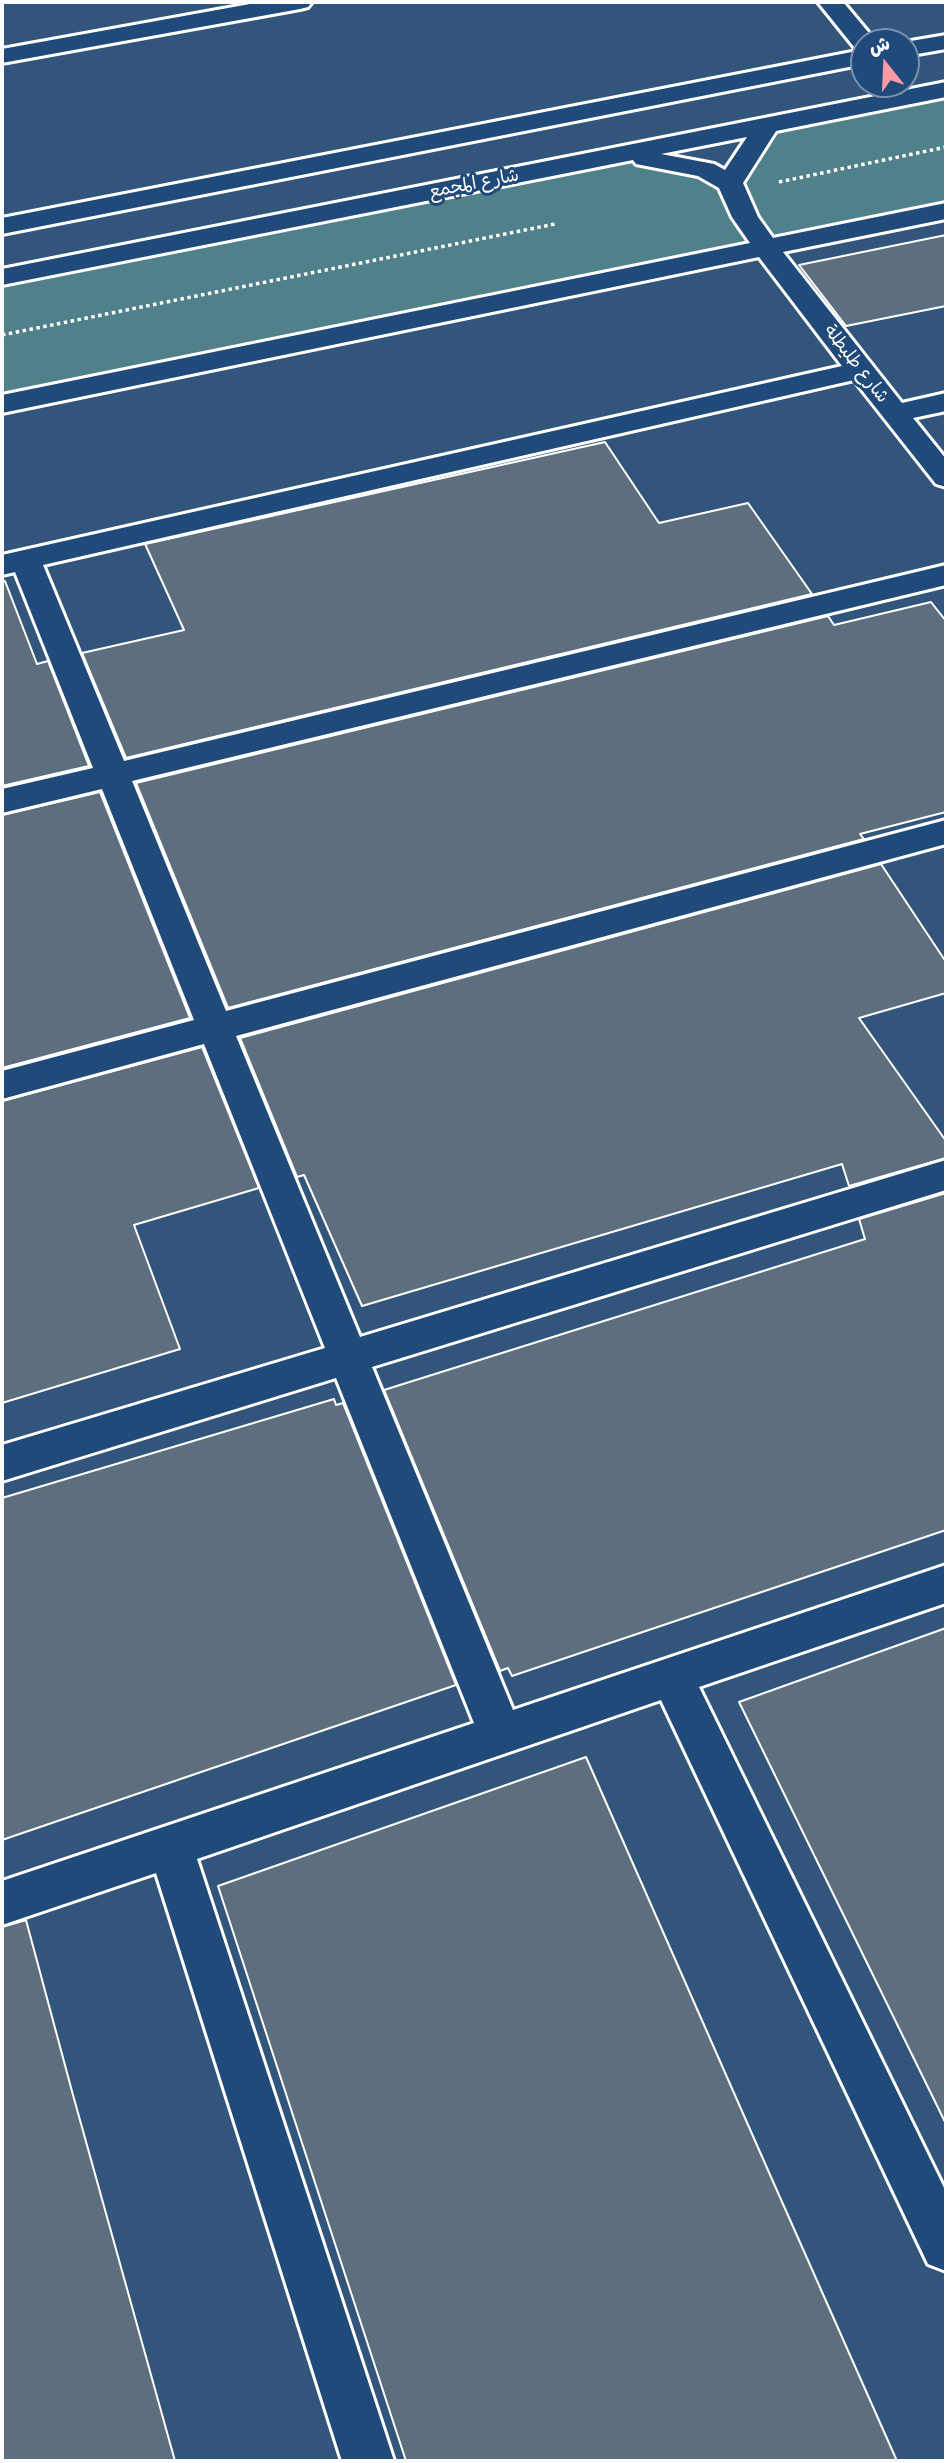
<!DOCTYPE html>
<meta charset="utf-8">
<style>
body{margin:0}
#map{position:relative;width:948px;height:2463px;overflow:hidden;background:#32557b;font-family:"Patrick Hand","Playpen Sans Arabic",sans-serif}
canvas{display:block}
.frame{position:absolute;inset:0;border:4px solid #fff;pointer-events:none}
.north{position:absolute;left:850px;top:28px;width:70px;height:70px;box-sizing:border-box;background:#1f4a7a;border:2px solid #7992af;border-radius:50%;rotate:342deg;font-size:19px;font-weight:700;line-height:28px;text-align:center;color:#fff}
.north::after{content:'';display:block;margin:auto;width:24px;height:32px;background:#ff9aa2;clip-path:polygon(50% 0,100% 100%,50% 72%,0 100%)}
</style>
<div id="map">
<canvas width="948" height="2463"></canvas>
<div class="frame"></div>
<div class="north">ش</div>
</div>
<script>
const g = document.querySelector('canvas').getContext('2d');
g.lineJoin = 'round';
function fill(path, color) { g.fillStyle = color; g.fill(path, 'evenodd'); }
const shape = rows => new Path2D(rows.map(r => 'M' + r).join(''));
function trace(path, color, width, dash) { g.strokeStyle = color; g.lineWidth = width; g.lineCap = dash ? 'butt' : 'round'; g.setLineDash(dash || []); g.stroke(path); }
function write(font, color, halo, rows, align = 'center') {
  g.font = font + ' "Patrick Hand","Playpen Sans Arabic",sans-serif'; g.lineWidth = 6; g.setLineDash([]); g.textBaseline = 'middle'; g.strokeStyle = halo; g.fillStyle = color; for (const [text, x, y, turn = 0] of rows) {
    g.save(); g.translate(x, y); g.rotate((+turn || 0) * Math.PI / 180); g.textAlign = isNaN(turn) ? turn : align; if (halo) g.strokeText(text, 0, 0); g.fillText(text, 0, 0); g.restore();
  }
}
const green = shape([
 [946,94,946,208,767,244,736,183,773,128],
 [618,155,730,183,766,249,2,404,2,277]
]);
const building = shape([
 [946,235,946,306,846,326,799,265,946,235],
 [605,442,659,523,748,503,812,594,126,758,82,653,184,630,145,544,605,442],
 [5,581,37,664,48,661,89,766,2,786,2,582,5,581],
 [931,602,946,621,946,812,860,834,864,839,228,1008,136,783,828,616,834,625,931,602],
 [100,792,190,1018,2,1068,2,815,100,792],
 [881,864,946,962,946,993,859,1018,946,1141,946,1158,849,1186,842,1164,362,1306,304,1175,297,1177,240,1038,881,864],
 [202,1047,259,1188,134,1225,180,1349,2,1403,2,1101,202,1047],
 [946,1193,946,1530,512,1676,508,1668,500,1671,384,1390,865,1239,859,1219,946,1193],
 [334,1399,336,1405,343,1403,456,1685,2,1840,2,1498,334,1399],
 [946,1628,946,2124,739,1702,946,1628],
 [586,1757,771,2177,897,2461,406,2461,218,1886,586,1757],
 [26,1920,73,2095,175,2461,2,2461,2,1927,26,1920]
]);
const path = shape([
 [779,182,946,147],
 [2,335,555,224]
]);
const minor = shape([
 [261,2,312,2,308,7,300,9,2,63,2,49,261,2],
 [818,2,843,2,873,38,876,42,864,42,864,64,2,234,2,218,862,50,855,48,818,2],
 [946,35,946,49,906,56,905,42,946,35],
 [946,82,946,97,776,131,743,183,758,217,773,238,946,203,946,219,783,252,902,403,946,393,946,411,913,418,946,459,946,487,936,484,854,380,43,565,124,761,946,565,946,585,132,781,226,1011,946,820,946,844,236,1036,360,1337,946,1160,946,1190,372,1367,513,1710,946,1565,946,1603,699,1687,946,2192,946,2271,928,2264,661,1700,197,1859,394,2461,342,2461,156,1873,2,1925,2,1881,474,1723,336,1378,2,1481,2,1445,325,1348,204,1044,2,1099,2,1071,194,1020,102,789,2,813,2,789,93,768,15,572,2,575,2,555,842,366,759,257,2,413,2,395,750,243,732,217,719,188,698,176,636,164,633,160,2,285,2,269,946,82],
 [747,137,725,170,714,164,661,154,747,137]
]);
const farStreetnames = [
 ["شارع المجمع",474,184,-11],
 ["شارع طليطلة",856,364,52]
];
fill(green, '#50808a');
fill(building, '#5d6f7e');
trace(building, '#fff', 2);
trace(minor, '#fff', 6);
trace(path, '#fff', 3.5, [3.5, 3.5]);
fill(minor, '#1f4a7a');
write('18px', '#fff', '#1f4a7a', farStreetnames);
</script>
